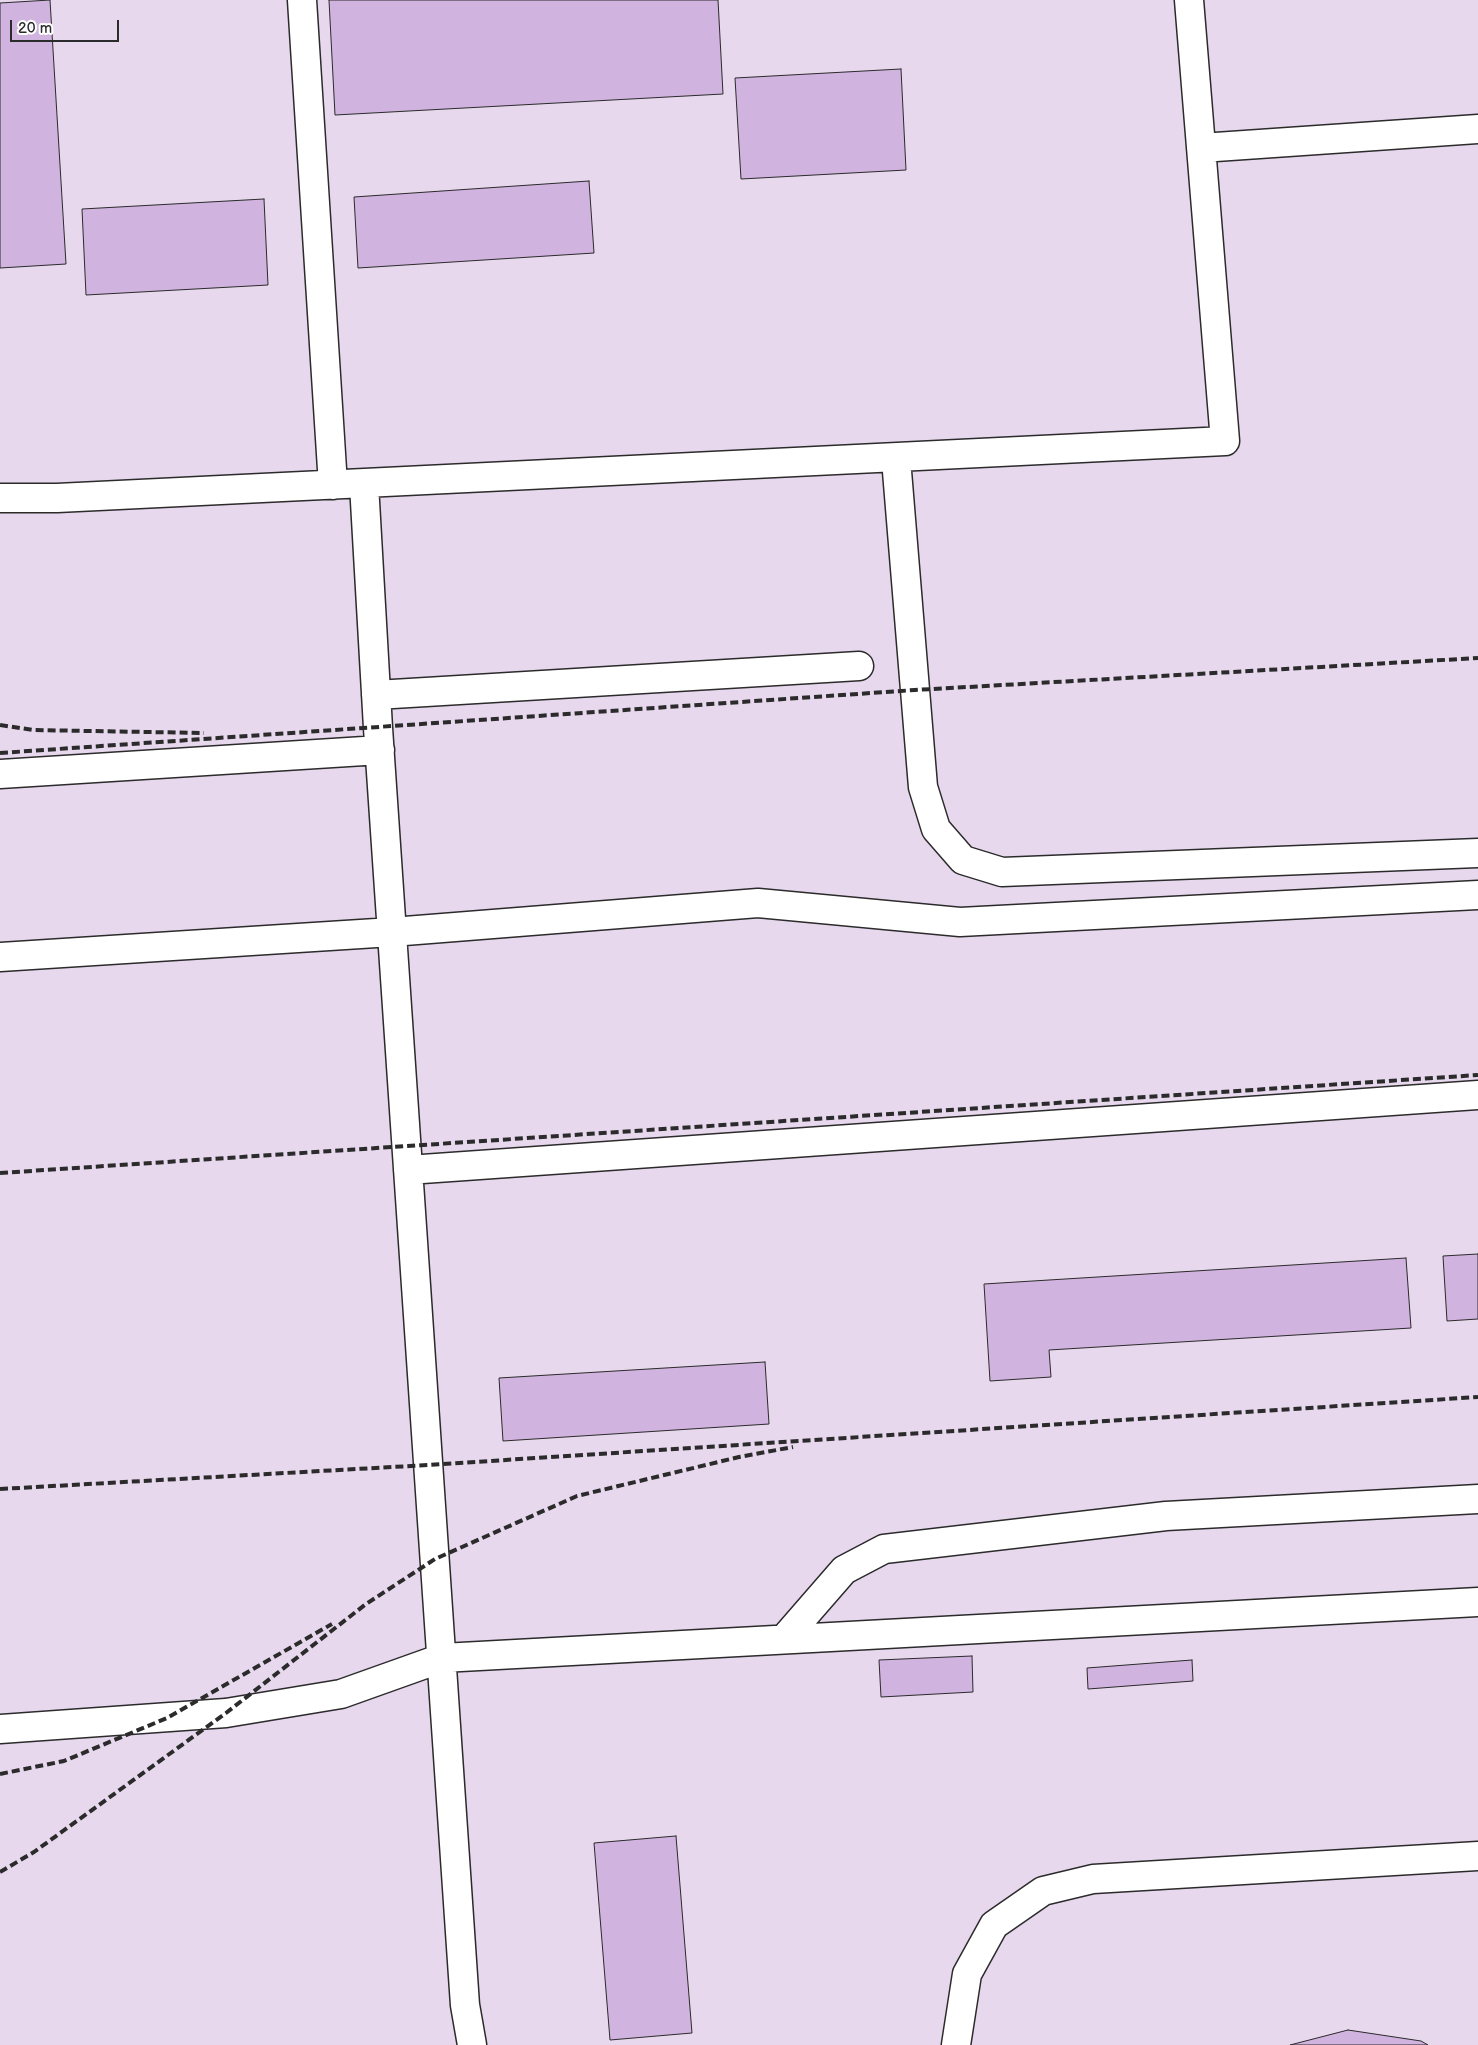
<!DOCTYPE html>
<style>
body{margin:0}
#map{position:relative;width:1478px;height:2045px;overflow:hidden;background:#f1e8f5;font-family:"Balsamiq Sans",sans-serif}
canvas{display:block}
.scale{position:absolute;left:10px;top:20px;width:109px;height:22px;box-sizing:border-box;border:2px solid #2b2b2b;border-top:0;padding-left:6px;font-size:15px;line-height:18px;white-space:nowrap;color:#2b2b2b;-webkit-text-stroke:4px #fff;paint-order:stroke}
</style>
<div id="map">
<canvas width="1478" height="2045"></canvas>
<div class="scale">20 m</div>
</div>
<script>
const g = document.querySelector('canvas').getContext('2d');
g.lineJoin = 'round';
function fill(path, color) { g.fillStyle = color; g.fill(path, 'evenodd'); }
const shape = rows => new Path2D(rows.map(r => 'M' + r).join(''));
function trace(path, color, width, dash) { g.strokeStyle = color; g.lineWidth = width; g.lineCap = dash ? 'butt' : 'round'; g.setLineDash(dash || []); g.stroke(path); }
const built = shape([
 [0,0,1478,0,1478,2045,0,2045]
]);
const building = shape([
 [50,0,66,264,0,268,0,3,50,0],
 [329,0,718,0,723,94,335,115,329,0],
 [901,69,906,170,741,179,735,78,901,69],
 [589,181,594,253,358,268,354,197,589,181],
 [264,199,268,285,86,295,82,209,264,199],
 [1478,1254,1478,1319,1447,1321,1443,1256,1478,1254],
 [1406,1258,1411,1328,1049,1350,1051,1377,990,1381,984,1284,1406,1258],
 [765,1362,769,1424,503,1441,499,1378,765,1362],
 [972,1656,973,1692,881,1697,879,1660,972,1656],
 [1192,1660,1193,1681,1088,1689,1087,1668,1192,1660],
 [676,1836,692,2033,610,2040,594,1843,676,1836],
 [1348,2030,1421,2041,1428,2045,1290,2045,1348,2030]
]);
const minor = shape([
 [302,0,333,485],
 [1201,148,1478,129],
 [896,459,923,787,936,829,963,860,1002,872,1478,853],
 [364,484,378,728,465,2005,472,2045],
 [0,498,57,498,1225,441,1189,0],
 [376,695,859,666],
 [0,774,380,750],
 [0,957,392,932,758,903,960,922,1478,895],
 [408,1170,1478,1095],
 [784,1639,844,1570,884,1549,1166,1516,1478,1499],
 [0,1729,226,1713,341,1694,442,1658,1478,1602],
 [956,2045,967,1974,994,1925,1043,1891,1093,1879,1478,1856]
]);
const rail = shape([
 [0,725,33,730,204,733],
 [0,753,915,690,1478,658],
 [0,1173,1478,1075],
 [0,1489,428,1465,1478,1397],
 [0,1774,64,1761,167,1718,332,1624],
 [0,1872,34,1852,226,1713,366,1604,435,1559,577,1496,739,1457,793,1447]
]);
fill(built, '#e7d8ee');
fill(building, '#d1b3df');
trace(building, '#2b2b2b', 1);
trace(minor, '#2b2b2b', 31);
trace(minor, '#fff', 28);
trace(rail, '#2b2b2b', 4, [8, 4]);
</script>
